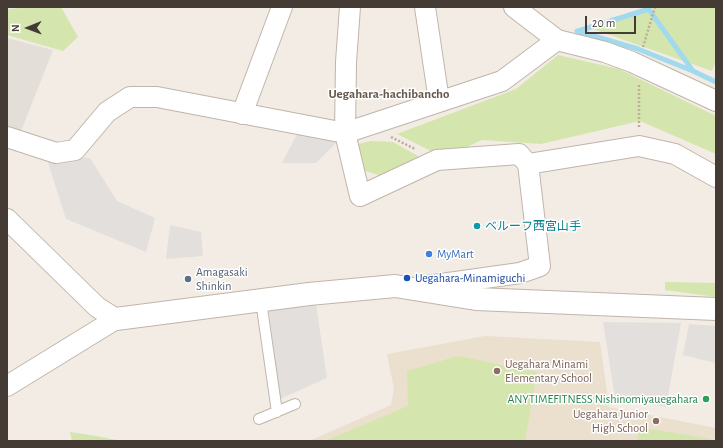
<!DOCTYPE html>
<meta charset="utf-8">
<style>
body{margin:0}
#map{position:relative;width:723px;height:448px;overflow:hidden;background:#f2ece4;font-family:"Alegreya Sans",sans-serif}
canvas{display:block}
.frame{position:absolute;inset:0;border:8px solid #443b34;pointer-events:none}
.north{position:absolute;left:8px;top:8px;width:40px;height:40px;-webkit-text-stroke:3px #fff;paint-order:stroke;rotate:269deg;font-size:11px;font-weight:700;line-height:16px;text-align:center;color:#443b34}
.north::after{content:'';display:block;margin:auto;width:14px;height:18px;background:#443b34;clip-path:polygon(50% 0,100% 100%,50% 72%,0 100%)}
.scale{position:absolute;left:585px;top:16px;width:51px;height:18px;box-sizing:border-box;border:2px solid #443b34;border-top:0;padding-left:5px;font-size:12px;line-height:14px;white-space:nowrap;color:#443b34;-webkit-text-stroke:3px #fff;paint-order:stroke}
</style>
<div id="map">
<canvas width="723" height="448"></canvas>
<div class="frame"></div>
<div class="north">N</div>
<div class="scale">20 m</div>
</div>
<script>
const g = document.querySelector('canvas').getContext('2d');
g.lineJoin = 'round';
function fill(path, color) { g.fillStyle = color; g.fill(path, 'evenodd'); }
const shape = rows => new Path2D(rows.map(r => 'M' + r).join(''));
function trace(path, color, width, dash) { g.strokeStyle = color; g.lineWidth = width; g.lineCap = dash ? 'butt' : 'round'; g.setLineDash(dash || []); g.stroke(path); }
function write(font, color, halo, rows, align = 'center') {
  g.font = font + ' "Alegreya Sans","Noto Sans JP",sans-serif'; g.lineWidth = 3; g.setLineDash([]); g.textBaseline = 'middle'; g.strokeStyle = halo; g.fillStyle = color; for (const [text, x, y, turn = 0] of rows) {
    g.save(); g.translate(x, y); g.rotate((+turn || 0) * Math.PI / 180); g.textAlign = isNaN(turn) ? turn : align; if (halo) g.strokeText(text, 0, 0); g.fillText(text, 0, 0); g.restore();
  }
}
const industrial = shape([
 [7,38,53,50,20,134,7,130]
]);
const education = shape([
 [485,336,600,342,609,407,716,428,716,441,309,441,391,405,394,389,387,354]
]);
const green = shape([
 [35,7,61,7,78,37,63,51,7,35,7,9],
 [655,7,716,7,716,61,712,71,593,29,645,12],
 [558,55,619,69,716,116,716,154,640,121,541,144,482,140,458,151,433,152,397,134,516,89],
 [371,141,393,142,418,156,409,167,384,177,363,170,358,144],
 [665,282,716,283,716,297,665,290],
 [458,356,537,372,525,441,325,441,408,406,407,371],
 [639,427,716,440,716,441,637,441],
 [70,432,96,436,122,441,72,441]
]);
const parking = shape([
 [298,132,340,139,316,163,282,163],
 [46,156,90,158,117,201,155,218,146,252,66,219],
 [170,225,201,232,203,256,166,259],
 [316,305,327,378,280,399,269,311],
 [603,322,681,323,666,407,615,398],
 [689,324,716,326,716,363,683,355]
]);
const stream = shape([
 [647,7,693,71,716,82],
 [577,31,638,49,693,71],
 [578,31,649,9]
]);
const path = shape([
 [643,47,655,7],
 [639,85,639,128],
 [391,137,415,149]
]);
const service = shape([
 [261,301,277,412],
 [259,419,295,404]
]);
const minor = shape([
 [350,7,346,62,345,133,360,196,437,160,519,154,528,164,639,146,675,154,716,177],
 [425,7,439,101],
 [514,7,557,40],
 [242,114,282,7],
 [7,137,56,153,75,150,107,112,130,97,157,97,345,133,502,81,557,40,605,52,632,62,716,101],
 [7,219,97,307,116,319,7,386],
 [420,287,520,273,540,266,528,164]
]);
const tertiary = shape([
 [116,319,309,294,395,286,476,299,716,309]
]);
const markers = [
 [477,226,4,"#0f9aa8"],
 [429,254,4,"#3f7fe0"],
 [407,278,4,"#1a4fb4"],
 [188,279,4,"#5c6f8a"],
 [497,371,4,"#8d6e63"],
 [706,399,4,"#2e9e5b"],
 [656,421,4,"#8d6e63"]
];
const cultureNames = [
 ["ベルーフ西宮山手",485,226]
];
const shopNames = [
 ["MyMart",437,254]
];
const serviceNames = [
 ["Amagasaki",196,272],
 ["Shinkin",196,286]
];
const transitNames = [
 ["Uegahara-Minamiguchi",415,278]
];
const educationNames = [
 ["Uegahara Minami",505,364],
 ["Elementary School",505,378],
 ["Uegahara Junior",648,414,"right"],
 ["High School",648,428,"right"]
];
const leisureNames = [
 ["ANYTIMEFITNESS Nishinomiyauegahara",698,399]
];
const neighbourhoodNames = [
 ["Uegahara-hachibancho",389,94]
];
fill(industrial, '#e4ded9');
fill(education, '#ebdfce');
fill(green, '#d4e6ad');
fill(parking, '#e2dfdd');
trace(stream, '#a1daee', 5);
trace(service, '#c0b5aa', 12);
trace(minor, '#c0b5aa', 22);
trace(tertiary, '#c0b5aa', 24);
trace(path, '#beac99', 2.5, [2, 2]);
trace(service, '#fff', 10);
trace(minor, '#fff', 20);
trace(tertiary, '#fff', 22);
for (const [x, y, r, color] of markers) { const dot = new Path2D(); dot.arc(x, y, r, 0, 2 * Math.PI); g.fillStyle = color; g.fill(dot); trace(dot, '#fff', 1.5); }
write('12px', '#0d838f', '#fff', cultureNames, 'left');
write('12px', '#366cbe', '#fff', shopNames, 'left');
write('12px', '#4e5e75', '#fff', serviceNames, 'left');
write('12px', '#164399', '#fff', transitNames, 'left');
write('12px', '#785e54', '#fff', educationNames, 'left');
write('12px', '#27864d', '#fff', leisureNames, 'right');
write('bold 13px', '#66584c', '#fff', neighbourhoodNames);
</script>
